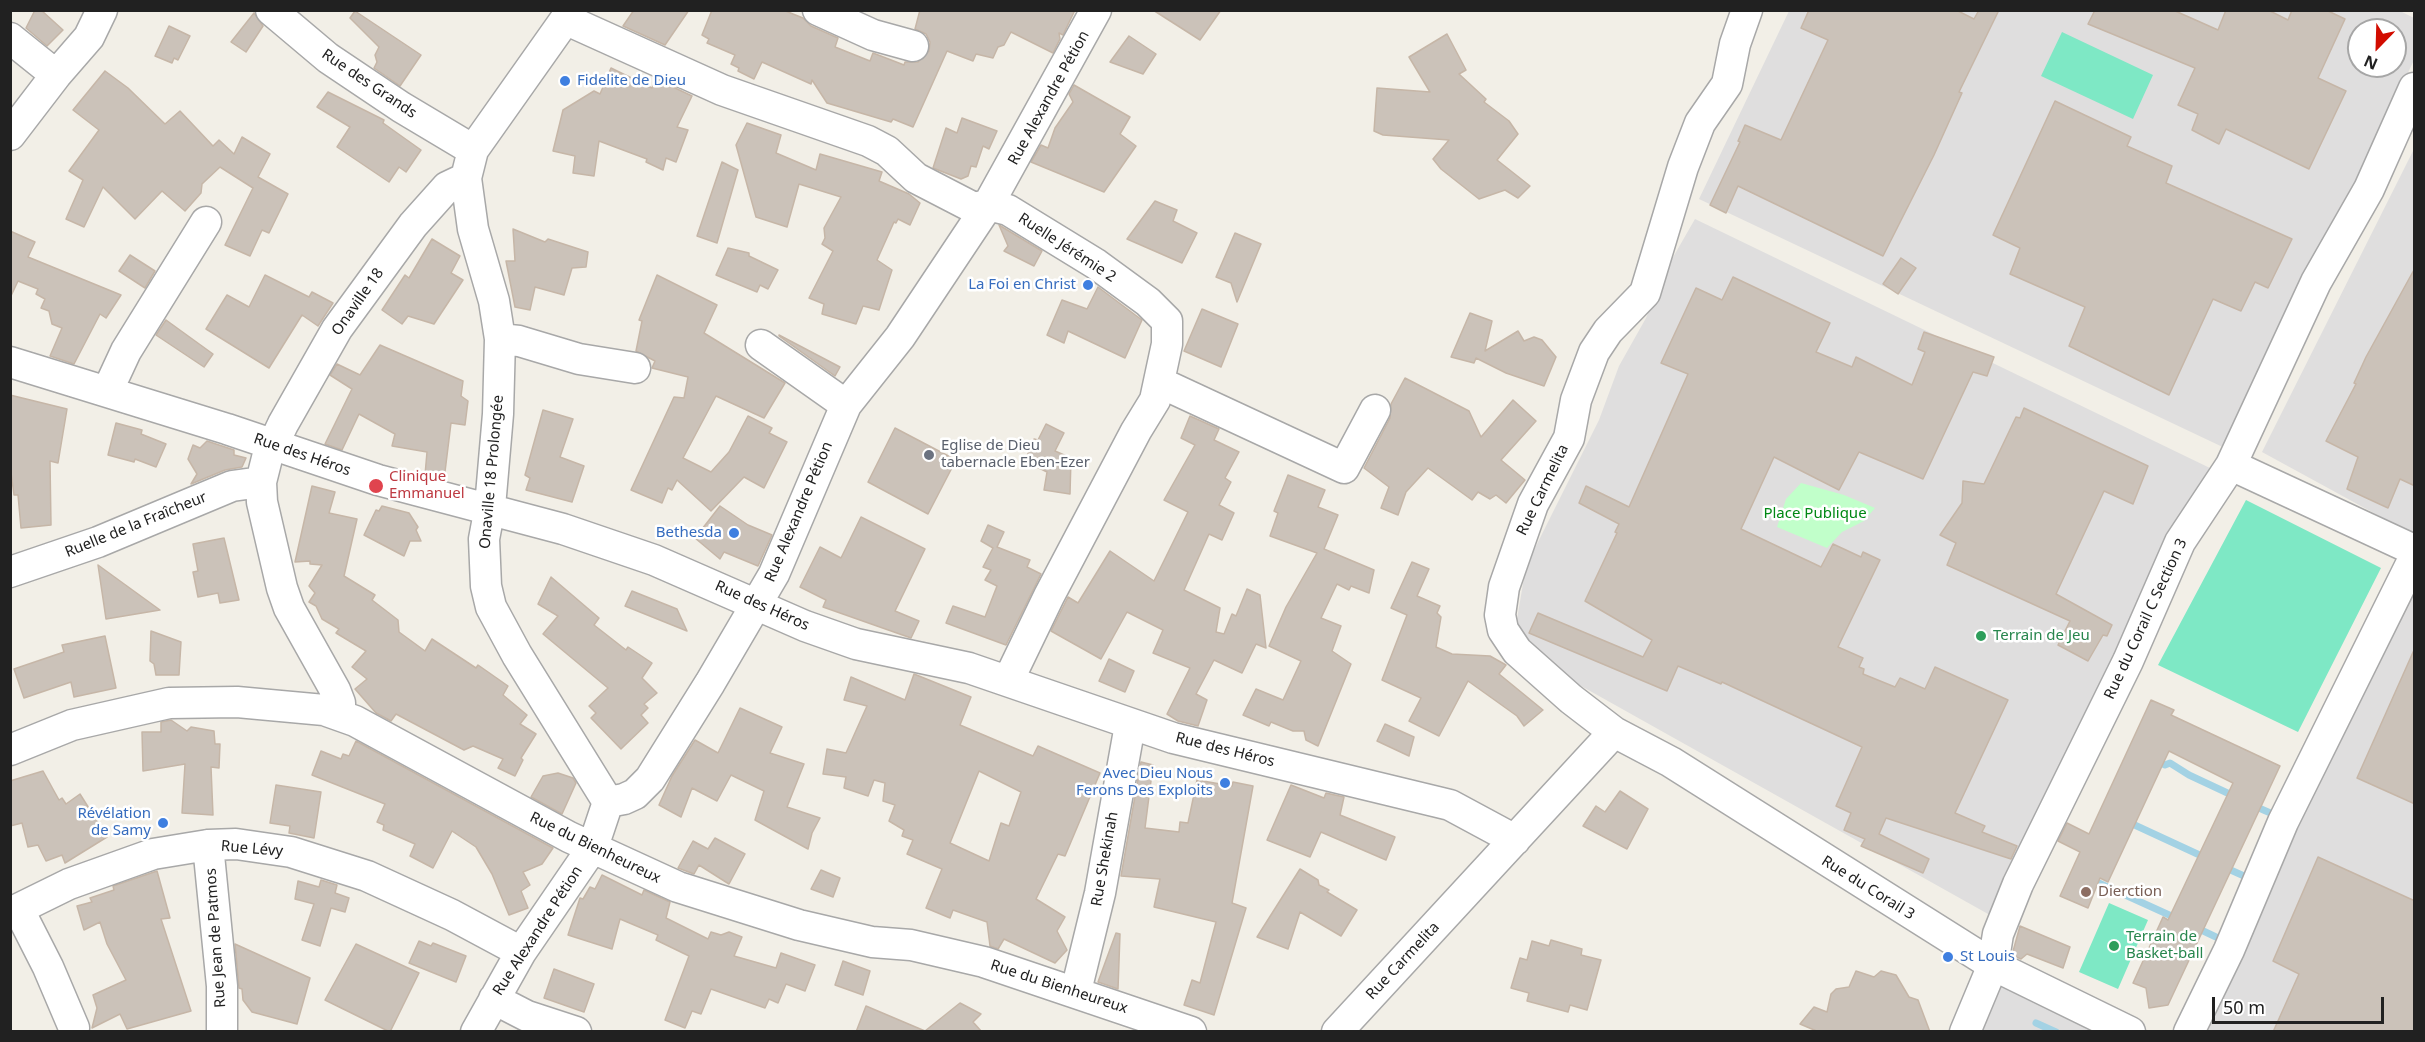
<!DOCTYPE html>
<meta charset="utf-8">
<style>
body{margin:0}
#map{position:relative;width:2425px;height:1042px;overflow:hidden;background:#f2efe7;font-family:"Noto Sans",sans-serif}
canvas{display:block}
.frame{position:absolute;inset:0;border:12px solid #212121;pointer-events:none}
.north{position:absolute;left:2347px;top:18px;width:60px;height:60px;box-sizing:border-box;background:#fff;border:2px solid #a6a6a6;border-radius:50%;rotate:203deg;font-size:16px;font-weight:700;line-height:24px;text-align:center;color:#212121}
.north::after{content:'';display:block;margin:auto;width:21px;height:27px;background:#d20c00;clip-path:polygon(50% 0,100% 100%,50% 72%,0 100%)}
.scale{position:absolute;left:2212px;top:997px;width:172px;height:27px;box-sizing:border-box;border:3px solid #212121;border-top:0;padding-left:8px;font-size:18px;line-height:21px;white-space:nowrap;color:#212121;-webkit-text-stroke:4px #fff;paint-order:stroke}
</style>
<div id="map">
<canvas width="2425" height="1042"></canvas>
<div class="frame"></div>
<div class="north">N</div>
<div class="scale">50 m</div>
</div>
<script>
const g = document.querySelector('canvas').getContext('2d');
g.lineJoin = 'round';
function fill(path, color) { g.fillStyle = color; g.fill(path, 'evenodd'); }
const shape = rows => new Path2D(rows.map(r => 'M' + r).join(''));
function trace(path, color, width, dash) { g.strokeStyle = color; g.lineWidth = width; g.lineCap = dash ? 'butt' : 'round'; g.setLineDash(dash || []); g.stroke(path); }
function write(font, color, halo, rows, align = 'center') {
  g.font = font + ' "Noto Sans",sans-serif'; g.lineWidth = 5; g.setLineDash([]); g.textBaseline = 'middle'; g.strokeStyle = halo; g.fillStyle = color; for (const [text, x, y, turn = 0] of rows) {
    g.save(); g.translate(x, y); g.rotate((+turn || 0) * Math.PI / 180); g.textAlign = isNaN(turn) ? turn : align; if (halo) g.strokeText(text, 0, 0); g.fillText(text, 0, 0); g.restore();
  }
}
const residential = shape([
 [2398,10,2414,18,2414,60,2229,450,1699,199,1789,11],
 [2359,30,2395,30,2395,66,2359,66],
 [2414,149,2414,535,2262,452],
 [1695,219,2212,469,1997,919,1549,668,1527,644,1516,625,1526,566,1599,420,1619,366,1646,318,1668,266],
 [2414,587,2414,1031,2197,1031],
 [2004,968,2143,1032,1977,1032]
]);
const park = shape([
 [1801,483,1844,495,1875,508,1864,521,1842,532,1827,548,1777,527,1786,499]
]);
const pitch = shape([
 [2062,32,2153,75,2133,119,2041,76],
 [2246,500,2381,568,2298,732,2158,665],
 [2109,903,2148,920,2118,989,2079,972]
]);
const stream = shape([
 [2156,761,2165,765,2170,763,2189,775,2236,797],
 [2252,805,2275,815],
 [2126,821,2206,858],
 [2224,867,2244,876],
 [2090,879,2178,919],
 [2197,928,2216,937],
 [2036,1023,2056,1032]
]);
const building = shape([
 [35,10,41,10,63,30,47,46,26,28,35,10],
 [634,10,689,10,665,45,623,26,634,10],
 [712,10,783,10,803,18,811,26,838,38,835,47,870,61,873,53,904,65,905,62,918,62,929,51,930,42,926,34,915,29,920,10,1075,10,1063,35,1059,33,1060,39,1053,53,1011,32,1004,45,998,47,993,58,976,54,973,61,947,51,913,127,893,119,891,122,827,103,812,80,811,84,762,62,754,79,738,71,739,68,731,64,735,55,707,43,709,39,702,35,712,10],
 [1153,10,1221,10,1200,40,1153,10],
 [1809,10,1956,10,1974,19,1979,10,1999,10,1959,92,1962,93,1934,155,1883,256,1738,186,1726,213,1710,205,1740,142,1738,141,1745,125,1781,140,1828,40,1801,28,1809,10],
 [2095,10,2173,10,2218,30,2226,10,2268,10,2288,20,2292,10,2326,10,2345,19,2318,78,2346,91,2309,169,2226,129,2219,144,2192,130,2198,114,2178,105,2195,68,2088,24,2095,10],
 [355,11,421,55,400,86,374,68,377,62,375,55,379,47,350,18,355,11],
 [254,13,263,26,246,52,231,42,254,13],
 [169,26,190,36,178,60,174,58,172,63,155,56,169,26],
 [1447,34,1466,70,1459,74,1486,99,1484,102,1509,121,1518,134,1497,160,1530,186,1518,198,1505,190,1479,199,1441,169,1433,159,1449,140,1383,135,1374,131,1377,88,1430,92,1409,57,1447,34],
 [1129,36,1156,54,1143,74,1110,62,1129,36],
 [611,68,652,88,656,79,692,96,677,127,688,130,676,162,666,158,663,170,646,162,647,159,599,141,594,176,573,173,575,156,553,151,563,110,594,91,600,94,611,68],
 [105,71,128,88,165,124,180,111,213,146,219,140,234,154,242,137,270,154,258,177,288,194,269,233,262,230,250,256,225,245,253,188,220,167,202,184,201,193,185,211,162,191,135,219,103,187,84,227,66,219,83,180,69,171,99,130,73,110,105,71],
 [1074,85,1130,117,1120,134,1136,146,1104,192,1031,162,1041,145,1048,148,1055,128,1073,102,1069,94,1074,85],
 [328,92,384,120,383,123,421,150,406,172,399,167,389,182,337,147,350,127,317,107,328,92],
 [2055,101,2131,137,2127,146,2172,166,2166,183,2292,239,2268,288,2255,282,2241,311,2213,299,2169,395,2069,346,2085,307,2010,274,2020,248,1993,235,2055,101],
 [962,118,997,131,989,149,983,146,976,167,971,166,968,176,961,179,933,168,946,128,957,133,962,118],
 [747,123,781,135,776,153,816,170,820,154,882,172,879,181,909,194,920,203,910,225,898,219,896,223,894,222,877,260,892,270,879,310,863,306,856,324,822,314,824,304,809,298,833,251,822,244,825,238,824,228,841,197,799,184,787,227,756,217,736,145,747,123],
 [722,162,738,170,717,243,697,236,722,162],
 [1155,201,1177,210,1173,221,1197,233,1182,263,1127,239,1155,201],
 [999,225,1042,251,1034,266,1004,251,1008,246,999,225],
 [513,229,545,242,548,239,588,252,586,267,572,268,564,295,535,287,530,310,515,307,506,261,515,261,513,229],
 [10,231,35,242,28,257,121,295,106,318,100,314,74,364,50,356,62,328,52,324,49,311,41,308,45,299,36,294,38,289,18,281,10,298,10,231],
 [1235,233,1261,244,1237,302,1231,283,1216,277,1235,233],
 [432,239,460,256,451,273,463,280,434,324,408,316,402,324,382,310,405,275,409,278,432,239],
 [728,248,749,253,749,256,778,270,768,289,760,285,757,292,716,275,728,248],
 [130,255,155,271,145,288,119,271,130,255],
 [1901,258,1916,268,1898,294,1883,284,1901,258],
 [2415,268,2415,486,2400,479,2388,508,2347,489,2358,457,2326,441,2356,384,2354,383,2366,357,2415,268],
 [265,275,309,297,312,292,333,303,318,326,302,315,269,368,206,329,227,295,249,307,265,275],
 [657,275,717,305,704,333,785,383,764,418,716,396,683,458,711,472,729,452,748,416,772,428,769,433,787,442,764,488,744,477,711,511,677,480,672,490,668,488,662,503,631,490,674,397,684,398,688,377,652,368,655,361,636,351,642,321,639,320,657,275],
 [1733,277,1830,323,1816,352,1852,367,1856,357,1912,385,1925,352,1918,349,1924,332,1994,357,1987,376,1973,372,1923,479,1859,452,1839,490,1774,457,1741,529,1821,567,1833,544,1861,557,1863,552,1880,560,1838,647,1863,658,1859,667,1864,669,1863,674,1895,687,1900,678,1925,689,1935,667,2008,700,1955,813,1985,826,1982,832,2017,846,2011,859,1886,818,1879,834,1929,859,1923,873,1861,846,1865,839,1844,830,1851,813,1836,806,1862,747,1722,682,1721,684,1678,666,1667,691,1529,633,1538,613,1643,657,1652,640,1585,601,1617,533,1615,532,1619,524,1579,503,1586,486,1629,507,1688,374,1661,363,1696,288,1722,300,1733,277],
 [1098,287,1142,320,1125,358,1068,331,1064,343,1047,335,1062,300,1087,309,1098,287],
 [1202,309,1238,324,1221,367,1184,351,1202,309],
 [1470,313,1492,321,1485,351,1518,331,1524,341,1534,337,1542,340,1556,357,1544,386,1506,373,1476,358,1474,363,1451,357,1470,313],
 [166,320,213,354,204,367,156,335,166,320],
 [779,335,840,367,835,376,779,336,779,335],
 [380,345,463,381,461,396,468,401,465,425,451,423,444,480,425,475,427,452,392,446,395,434,359,414,342,450,325,444,352,389,330,375,337,364,360,375,380,345],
 [1405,378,1469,411,1481,437,1513,400,1536,421,1501,460,1525,480,1506,503,1496,495,1490,499,1478,492,1472,500,1428,468,1406,492,1398,515,1381,508,1389,487,1364,468,1390,418,1391,404,1405,378],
 [10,395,67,409,58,463,50,461,51,525,21,528,18,495,14,495,10,465,10,395],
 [2024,408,2148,466,2133,504,2104,491,2056,594,2112,625,2107,636,2103,635,2088,661,2058,645,2070,621,1947,565,1956,543,1940,535,1962,503,1963,481,1984,484,2016,417,2020,418,2024,408],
 [543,410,573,419,560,457,584,466,572,502,526,490,530,478,525,475,543,410],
 [1190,416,1219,429,1214,440,1239,452,1225,478,1231,482,1219,505,1234,513,1222,540,1209,534,1184,590,1220,608,1216,632,1224,634,1232,614,1236,616,1247,589,1260,595,1266,648,1256,644,1242,673,1214,660,1196,694,1207,700,1198,726,1178,721,1167,714,1190,668,1153,653,1163,630,1127,612,1101,659,1051,631,1068,597,1078,603,1110,551,1154,581,1188,512,1164,500,1195,445,1181,438,1190,416],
 [116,423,142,430,141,434,166,444,156,467,135,459,134,462,108,455,116,423],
 [1046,424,1064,433,1055,451,1071,458,1070,494,1044,490,1047,472,1025,461,1034,439,1038,440,1046,424],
 [895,428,956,460,928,514,868,482,895,428],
 [207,441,234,450,234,455,246,458,242,467,225,470,191,484,197,474,188,459,193,445,200,448,207,441],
 [1288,475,1325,490,1318,507,1338,515,1324,549,1374,570,1369,593,1351,586,1349,590,1337,584,1321,618,1341,626,1332,651,1351,664,1318,746,1306,740,1304,731,1293,731,1271,722,1269,726,1243,715,1256,689,1283,700,1301,661,1269,646,1286,607,1317,553,1270,536,1278,513,1274,511,1288,475],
 [312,486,335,492,329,513,357,519,344,576,375,595,372,600,398,620,399,632,425,651,432,639,476,668,478,665,508,686,503,695,527,715,520,724,536,734,521,758,523,760,515,776,498,768,503,759,473,746,464,750,396,714,391,721,376,713,355,689,367,679,352,667,366,651,336,633,339,629,322,619,316,606,309,602,315,593,309,586,322,565,310,564,310,561,295,562,312,486],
 [382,506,409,513,418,527,416,530,421,541,410,541,404,556,364,535,376,510,379,511,382,506],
 [720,506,748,525,772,535,758,566,724,552,720,559,695,538,720,506],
 [861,517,925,549,895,611,919,621,911,638,823,607,826,600,800,587,820,547,841,558,861,517],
 [988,525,1004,532,997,547,1030,560,1027,567,1041,574,1006,645,946,623,953,606,985,617,997,586,985,580,991,570,983,567,993,548,981,541,988,525],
 [224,538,239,600,220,603,218,593,198,597,193,572,198,571,193,544,224,538],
 [1412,562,1429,569,1417,596,1440,606,1437,613,1441,617,1436,647,1452,654,1490,656,1506,665,1499,674,1543,710,1524,726,1517,716,1468,681,1439,736,1409,721,1421,698,1382,680,1407,615,1391,608,1412,562],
 [98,565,160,610,106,619,98,565],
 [551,577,599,618,594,625,626,650,628,647,652,663,642,678,657,693,644,704,648,708,641,715,648,723,621,749,591,718,596,713,589,706,608,688,543,634,558,616,538,604,551,577],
 [632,591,677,609,687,631,625,606,632,591],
 [151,631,181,642,179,675,156,675,154,664,150,661,151,631],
 [105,636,116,688,74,697,71,682,24,698,14,669,64,652,62,645,105,636],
 [2414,650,2415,650,2415,804,2357,778,2414,650],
 [1109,659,1134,671,1125,692,1099,681,1109,659],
 [914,674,971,697,960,725,1033,756,1038,746,1100,773,1065,856,1058,854,1036,899,1065,917,1057,931,1067,950,1055,963,1004,939,998,949,990,946,987,922,953,910,950,918,926,908,942,869,907,854,913,840,902,836,904,830,889,821,895,805,883,801,885,783,874,780,868,796,844,788,846,777,823,774,827,749,846,753,867,706,844,700,851,677,905,700,914,674],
 [979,771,1021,792,1009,826,1001,823,989,861,950,843,979,771],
 [2151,700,2174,710,2171,715,2280,766,2168,1005,2149,1008,2146,988,2133,983,2163,917,2168,920,2233,783,2169,751,2108,882,2100,878,2088,908,2060,896,2080,852,2058,841,2067,823,2089,834,2151,700],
 [740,708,782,727,770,753,804,764,787,807,820,818,812,833,808,849,755,820,764,791,731,775,717,801,692,788,681,817,659,805,672,776,695,740,718,753,740,708],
 [171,720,187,731,191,727,214,731,215,744,220,744,219,768,211,767,213,815,182,813,185,764,143,771,142,732,161,732,161,722,171,720],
 [1385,724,1414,737,1409,756,1377,741,1385,724],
 [356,741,553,848,542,864,523,872,530,885,521,891,528,908,509,915,492,874,476,847,452,831,433,868,410,856,415,844,383,830,384,825,377,822,385,804,312,775,321,751,341,759,343,754,349,756,356,741],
 [1141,762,1153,765,1145,828,1179,832,1180,822,1188,823,1197,780,1232,786,1233,782,1253,786,1232,903,1246,908,1214,1015,1184,1005,1192,980,1200,983,1216,922,1154,907,1160,879,1121,876,1141,762],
 [43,771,59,800,62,798,66,804,80,794,107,837,65,863,62,855,46,861,38,845,28,847,22,823,10,826,10,781,43,771],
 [558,773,573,778,576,783,562,814,531,797,543,776,558,773],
 [276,785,321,792,314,838,289,833,290,826,270,823,276,785],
 [1291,785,1324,798,1326,793,1344,797,1340,815,1395,837,1386,860,1321,832,1310,857,1267,840,1291,785],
 [1620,791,1648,809,1627,849,1583,826,1596,806,1605,812,1620,791],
 [715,838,745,854,729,884,699,865,694,874,678,868,693,841,708,849,715,838],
 [2318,857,2415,901,2415,1032,2273,1032,2299,974,2273,961,2318,857],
 [1300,869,1318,880,1319,885,1329,890,1327,892,1357,910,1341,936,1300,912,1288,949,1257,937,1300,869],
 [821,870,840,878,833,897,811,889,821,870],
 [157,871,170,918,161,919,191,1011,127,1029,120,1014,92,1028,97,1008,93,995,126,980,107,944,100,922,84,930,77,906,92,902,90,898,114,890,113,886,157,871],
 [602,875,642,895,644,890,670,902,666,918,708,939,711,932,721,935,729,932,742,937,734,956,776,968,781,953,815,965,805,991,786,984,778,1003,769,999,765,1008,711,989,701,1014,692,1011,685,1028,665,1020,689,956,656,940,658,935,620,919,612,949,568,935,580,898,583,899,590,887,595,889,602,875],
 [321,880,337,885,335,893,349,898,345,912,331,908,320,946,302,940,314,904,295,899,298,881,319,887,321,880],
 [2020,926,2070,947,2063,968,2027,954,2021,959,2012,955,2020,926],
 [1116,933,1120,934,1118,989,1098,982,1116,933],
 [1551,940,1582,949,1581,955,1601,960,1587,1010,1570,1005,1568,1012,1527,1001,1529,993,1511,988,1520,958,1527,960,1532,941,1549,946,1551,940],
 [419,941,431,946,433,943,466,956,456,982,409,963,419,941],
 [235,944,310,978,297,1024,252,1012,243,1000,242,989,239,988,235,944],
 [356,944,419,973,390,1032,325,1000,356,944],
 [843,961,870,971,863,995,835,985,843,961],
 [554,969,594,984,584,1012,544,998,554,969],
 [1856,971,1874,977,1881,971,1896,975,1909,997,1918,1000,1930,1032,1819,1032,1800,1024,1814,1007,1827,1012,1831,994,1836,989,1849,987,1856,971],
 [960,1003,981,1014,973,1022,982,1032,856,1032,866,1006,925,1031,960,1003]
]);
const minor = shape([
 [271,10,328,58,401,107,473,150],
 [572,10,473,150,466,178,473,229,494,301,500,339,498,414,490,507,484,539,486,586,491,607,517,655,608,802],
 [818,10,873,35,913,46],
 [567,20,722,90,868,141,887,151,916,178,974,208,988,205,1008,210,1096,264,1148,302,1167,321,1167,344,1155,400,1136,431,1049,596,1009,679],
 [10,38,56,75],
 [10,135,56,75,89,37,102,10],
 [500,339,519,341,579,359,635,368],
 [761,345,846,405],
 [10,362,227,429,378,480,563,529,654,560,805,626,856,644,969,668,1173,738,1450,805,1515,840],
 [1161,383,1344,468,1375,410],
 [107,392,126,351,206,222],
 [2231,465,2414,550],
 [10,572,98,542,232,486,261,482],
 [340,714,340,703,335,690,289,608,282,588,262,502,261,482,267,458,283,424,337,329,413,225,447,187,466,178],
 [1614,732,1671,762,1993,965,2130,1032],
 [10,750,72,725,169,703,237,702,324,710,355,721,569,837,678,887,799,925,872,942,911,945,984,962,1191,1032],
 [608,802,624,799,635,794,650,779,710,683,774,574,846,405,900,337,988,205,1096,10],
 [208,845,222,986,222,1032],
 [19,910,48,967,74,1028],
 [10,913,69,884,153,854,208,845,236,844,291,852,367,876,452,915,521,952],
 [1076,991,1100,893,1130,725],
 [494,999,527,1016,576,1032],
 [476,1032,521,952,593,847,608,802],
 [1337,1032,1614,732,1571,699,1517,651,1503,630,1500,615,1504,587,1533,504,1569,438,1576,400,1594,352,1608,331,1645,293,1683,167,1700,123,1727,84,1735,44,1747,10],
 [1965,1032,1993,965,1998,934,2018,884,2128,661,2180,542,2231,465,2316,282,2369,189,2414,88],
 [2189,1032,2229,950,2283,822,2414,558]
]);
const markers = [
 [565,81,6,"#3f7fe0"],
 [1088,285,6,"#3f7fe0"],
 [929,455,6,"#6b7280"],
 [376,486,8,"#e0444e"],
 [734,533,6,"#3f7fe0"],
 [1981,636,6,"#2e9e5b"],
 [1225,783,6,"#3f7fe0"],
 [163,823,6,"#3f7fe0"],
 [2086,892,6,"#8d6e63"],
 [2114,946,6,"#2e9e5b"],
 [1948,957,6,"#3f7fe0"]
];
const shopNames = [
 ["Fidelite de Dieu",577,81,"left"],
 ["La Foi en Christ",1076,285],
 ["Bethesda",722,533],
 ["Avec Dieu Nous",1213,774],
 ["Ferons Des Exploits",1213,791],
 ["Révélation",151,814],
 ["de Samy",151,831],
 ["St Louis",1960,957,"left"]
];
const streetNames = [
 ["Rue des Grands",369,84,34],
 ["Rue Alexandre Pétion",1049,98,-61],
 ["Ruelle Jérémie 2",1067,248,33],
 ["Onaville 18",358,302,-55],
 ["Rue des Héros",302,455,19],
 ["Onaville 18 Prolongée",492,472,-85],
 ["Rue Carmelita",1543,490,-64],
 ["Rue Alexandre Pétion",799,512,-67],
 ["Ruelle de la Fraîcheur",136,525,-22],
 ["Rue des Héros",762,606,24],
 ["Rue du Corail C Section 3",2146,619,-65],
 ["Rue des Héros",1225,750,14],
 ["Rue du Bienheureux",595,848,26],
 ["Rue Lévy",252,849,5],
 ["Rue Shekinah",1105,859,-80],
 ["Rue du Corail 3",1868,888,32],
 ["Rue Alexandre Pétion",538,931,-57],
 ["Rue Jean de Patmos",216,938,-94],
 ["Rue Carmelita",1403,961,-47],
 ["Rue du Bienheureux",1059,987,18]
];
const worshipNames = [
 ["Eglise de Dieu",941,446],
 ["tabernacle Eben-Ezer",941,463]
];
const healthNames = [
 ["Clinique",389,477],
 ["Emmanuel",389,494]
];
const parkNames = [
 ["Place Publique",1815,514]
];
const leisureNames = [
 ["Terrain de Jeu",1993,636],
 ["Terrain de",2126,937],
 ["Basket-ball",2126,954]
];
const educationNames = [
 ["Dierction",2098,892]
];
fill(residential, '#dfdede');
fill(park, '#c1ffca');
fill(pitch, '#7ee8c5');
trace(stream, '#a3d2e4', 7);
fill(building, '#cbc2b9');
trace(building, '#c6b6a7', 1.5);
trace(minor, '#a8a8a8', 33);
trace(minor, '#fff', 30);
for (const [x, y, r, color] of markers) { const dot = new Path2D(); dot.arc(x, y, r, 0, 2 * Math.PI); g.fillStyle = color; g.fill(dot); trace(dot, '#fff', 2); }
write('15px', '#366cbe', '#fff', shopNames, 'right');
write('15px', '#212121', '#fff', streetNames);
write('15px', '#5b616d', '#fff', worshipNames, 'left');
write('15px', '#be3a42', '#fff', healthNames, 'left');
write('15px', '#018814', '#fff', parkNames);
write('15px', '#27864d', '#fff', leisureNames, 'left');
write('15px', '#785e54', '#fff', educationNames, 'left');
</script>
